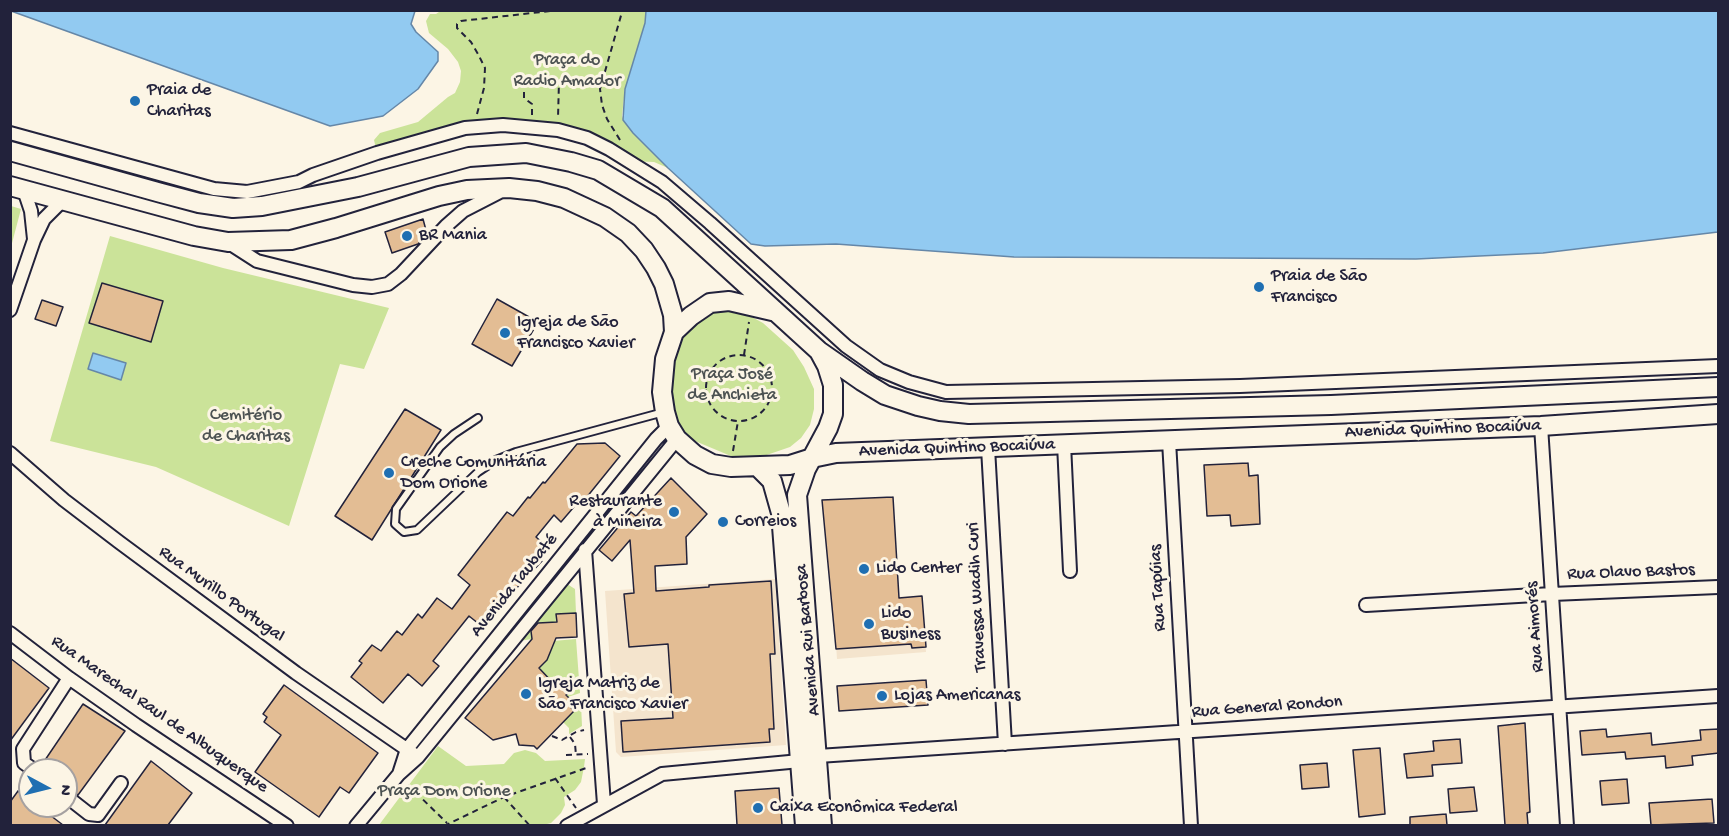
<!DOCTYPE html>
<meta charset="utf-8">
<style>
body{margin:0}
#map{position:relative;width:1729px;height:836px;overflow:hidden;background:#fcf5e5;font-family:"Gochi Hand",sans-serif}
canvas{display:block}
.frame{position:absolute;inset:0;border:12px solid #22223b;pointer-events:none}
.north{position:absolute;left:18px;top:758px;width:60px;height:60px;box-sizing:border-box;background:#fcf5e5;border:2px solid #a5a1a1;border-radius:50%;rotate:97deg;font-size:16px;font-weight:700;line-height:24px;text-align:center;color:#22223b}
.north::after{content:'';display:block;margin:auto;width:21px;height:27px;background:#1f6fb2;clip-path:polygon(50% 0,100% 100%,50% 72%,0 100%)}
</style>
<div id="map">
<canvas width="1729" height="836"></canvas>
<div class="frame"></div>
<div class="north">N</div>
</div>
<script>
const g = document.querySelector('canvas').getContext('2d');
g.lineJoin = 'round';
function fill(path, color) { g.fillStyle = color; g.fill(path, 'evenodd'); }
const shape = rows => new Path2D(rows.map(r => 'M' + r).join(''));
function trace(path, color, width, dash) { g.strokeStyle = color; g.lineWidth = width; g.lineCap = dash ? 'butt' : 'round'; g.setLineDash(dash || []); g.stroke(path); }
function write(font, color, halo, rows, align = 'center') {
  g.font = font + ' "Gochi Hand",sans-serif'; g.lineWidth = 6; g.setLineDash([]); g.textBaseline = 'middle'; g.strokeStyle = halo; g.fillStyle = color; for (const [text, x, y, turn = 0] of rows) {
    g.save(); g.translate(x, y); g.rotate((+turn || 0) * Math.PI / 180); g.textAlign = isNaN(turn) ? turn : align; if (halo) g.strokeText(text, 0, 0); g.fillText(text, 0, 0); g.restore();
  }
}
const built = shape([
 [775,579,786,745,621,757,616,752,605,591],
 [922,595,926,652,837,659,833,602]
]);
const green = shape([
 [442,10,646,11,645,23,625,89,622,116,625,123,633,133,668,168,654,162,628,161,587,138,503,125,377,153,374,140,380,133,418,122,448,97,455,93,460,82,461,71,458,62,448,49,429,33,426,21,430,14,436,14],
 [11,206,21,209,11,247,10,206],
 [110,236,223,268,389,308,364,369,340,364,289,526,156,467,50,441],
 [719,311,733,311,750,316,763,323,793,350,804,367,814,389,814,409,810,425,801,438,790,447,755,459,738,459,683,436,669,414,665,391,680,334,703,316],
 [556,581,564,582,575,589,576,613,557,614,557,622,531,623,532,639,519,641,510,636,534,596,549,584],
 [576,639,580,693,565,698,568,692,558,682,553,687,539,668,545,663,543,660,549,656,553,641],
 [581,704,582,726,569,734,569,728,563,722],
 [438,746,466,766,504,764,514,753,525,750,536,753,545,761,585,759,584,767,581,782,575,790,564,797,565,805,561,813,551,823,543,825,379,825]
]);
const water = shape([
 [11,11,415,11,411,24,416,32,438,52,438,61,418,89,383,116,330,126,11,11],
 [646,11,1718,11,1718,232,1543,253,1416,259,1014,257,836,244,765,246,751,244,668,168,633,133,623,120,625,89,645,23,646,11],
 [93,353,126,363,121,380,88,369,93,353]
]);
const building = shape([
 [423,219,427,234,418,244,392,253,385,232,423,219],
 [102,283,163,301,151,342,89,323,102,283],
 [497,299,538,322,512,366,472,344,497,299],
 [42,300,63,307,56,326,35,319,42,300],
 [405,409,441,430,372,540,335,516,405,409],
 [605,443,620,456,582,503,579,501,561,522,554,515,536,537,545,545,536,556,542,561,498,608,484,628,469,616,433,661,439,666,422,686,408,674,383,703,351,677,362,663,359,661,372,645,381,651,397,631,402,635,418,614,422,618,437,598,452,609,470,585,458,575,507,512,513,516,528,497,530,498,543,482,545,483,577,444,605,443],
 [1248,463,1249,476,1258,475,1260,524,1231,526,1230,515,1207,516,1204,465,1248,463],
 [671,478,707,514,686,537,687,564,655,566,656,591,709,587,709,585,771,581,775,654,770,654,774,729,769,729,770,742,623,752,621,721,673,718,668,644,629,647,624,594,634,593,630,540,612,561,599,550,631,512,636,516,671,478],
 [893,497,899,598,922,596,926,647,912,648,911,644,836,649,822,500,893,497],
 [576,613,577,637,556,638,547,660,539,668,555,685,558,682,568,693,566,695,570,699,567,703,574,711,537,749,534,746,519,745,516,734,493,740,465,718,532,639,531,631,538,623,557,622,556,614,576,613],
 [10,658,49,688,10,741,10,658],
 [926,680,928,705,839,711,837,686,926,680],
 [284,685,378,753,349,793,340,787,319,817,255,772,281,735,264,722,267,717,263,714,284,685],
 [83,704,125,731,78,795,66,788,66,770,42,770,41,766,83,704],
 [1525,723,1530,812,1527,813,1528,825,1505,825,1498,726,1525,723],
 [1606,729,1607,737,1651,733,1652,745,1701,740,1700,730,1719,729,1719,753,1692,756,1693,765,1666,768,1665,756,1626,759,1625,752,1582,755,1580,731,1606,729],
 [1460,739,1462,763,1432,765,1433,776,1407,778,1404,754,1434,751,1433,741,1460,739],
 [1380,748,1385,814,1359,817,1353,750,1380,748],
 [151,761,192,793,168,825,105,825,151,761],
 [1327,763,1329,787,1302,789,1300,765,1327,763],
 [1627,779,1629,803,1602,805,1600,781,1627,779],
 [1474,787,1477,811,1450,813,1448,789,1474,787],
 [779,788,782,825,737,825,735,791,779,788],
 [18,791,30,800,30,806,38,806,63,825,10,825,10,802,18,791],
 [1712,799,1714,823,1651,825,1649,803,1712,799],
 [1446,814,1447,825,1410,825,1410,817,1446,814]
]);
const path = shape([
 [477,114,484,88,485,68,478,54,471,42,457,28,457,24,461,21,559,10],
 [532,115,532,104,524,98,524,77,559,81,558,118],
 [620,140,607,119,602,105,600,89,622,12,621,10],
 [744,355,749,322],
 '706 388a33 33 0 1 1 66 0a33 33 0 1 1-66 0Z',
 [733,451,738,421],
 [552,736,562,740,576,732,584,730],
 [570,737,575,744,576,755],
 [566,755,588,754],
 [555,778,576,808],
 [408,785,447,823],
 [504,797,530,826],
 [444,826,504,797,589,767]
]);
const lane = shape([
 [478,418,454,434,440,447,396,509,395,524,404,532,417,530,478,472,496,460,516,452,664,412]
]);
const street = shape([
 [10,133,214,189,247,192,299,182,313,175,377,153,465,128,503,125,558,130,587,138,609,149,662,182,710,223,846,346,880,370,909,382,946,392,1240,386,1718,366],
 [24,190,31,211,34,239],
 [229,243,257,261,353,285,372,287,388,284,401,274,446,226,463,211,498,193],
 [10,310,34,240,44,219,62,201],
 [1541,426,1567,826],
 [1169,441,1191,826],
 [1064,444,1070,571],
 [988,448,1005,744],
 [10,453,64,500,119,542,296,673,418,757],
 [585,550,604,804],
 [1366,605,1552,594,1718,587],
 [10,633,69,678,136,725,287,826],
 [818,756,1718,696],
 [34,770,24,763,23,749,69,678],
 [399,774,407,749,656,439,669,426],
 [66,796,89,814,98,815,121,783],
 [356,826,399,774,418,757,677,439],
 [567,826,662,774,800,761]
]);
const secondary = shape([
 [10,151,161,193,199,203,233,208,262,206,358,187,469,157,526,153,571,162,598,170,662,208,819,351,862,381,885,395,918,406,940,411,969,414,1331,405,1718,387],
 [10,186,194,236,228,242,291,240,336,228,439,196,467,190,509,188,537,191,564,198,605,217,628,233,644,250,656,268,664,284,673,315,674,332,665,359,662,392,665,412,669,426,677,439,695,455,712,464,731,467,790,465,812,458,836,453,1541,426,1718,414],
 [674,332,691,316,710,303,729,301,772,311],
 [820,353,827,366,833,385,833,414,828,428,806,469,797,495,822,826],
 [758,467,772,481,781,513,805,826]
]);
const markers = [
 [135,101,6,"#1f6fb2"],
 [407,236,6,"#1f6fb2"],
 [1259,287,6,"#1f6fb2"],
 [505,333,6,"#1f6fb2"],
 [389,473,6,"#1f6fb2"],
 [674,512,6,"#1f6fb2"],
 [723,522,6,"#1f6fb2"],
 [864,569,6,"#1f6fb2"],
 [869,624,6,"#1f6fb2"],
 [526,694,6,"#1f6fb2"],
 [882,696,6,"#1f6fb2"],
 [758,808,6,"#1f6fb2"]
];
const parkNames = [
 ["Praça do",567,61],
 ["Radio Amador",567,82],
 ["Praça José",732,375],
 ["de Anchieta",732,396],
 ["Cemitério",246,416],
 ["de Charitas",246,437],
 ["Praça Dom Orione",444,792]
];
const poiNames = [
 ["Praia de",147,91],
 ["Charitas",147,112],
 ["BR Mania",419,236],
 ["Praia de São",1271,277],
 ["Francisco",1271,298],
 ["Igreja de São",517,323],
 ["Francisco Xavier",517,344],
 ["Creche Comunitária",401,463],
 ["Dom Orione",401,484],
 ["Restaurante",662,502,"right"],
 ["à Mineira",662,523,"right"],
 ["Correios",735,522],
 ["Lido Center",876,569],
 ["Lido",881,614],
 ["Business",881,635],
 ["Igreja Matriz de",538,684],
 ["São Francisco Xavier",538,705],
 ["Lojas Americanas",894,696],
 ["Caixa Econômica Federal",770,808]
];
const streetNames = [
 ["Avenida Quintino Bocaiúva",1443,430,-2],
 ["Avenida Quintino Bocaiúva",957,449,-2],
 ["Rua Olavo Bastos",1631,573,-2],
 ["Avenida Taubaté",515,586,-51],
 ["Rua Tapúias",1159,588,-93],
 ["Rua Murillo Portugal",221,595,36],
 ["Travessa Wadih Curi",978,597,-93],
 ["Rua Aimorés",1536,627,-94],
 ["Avenida Rui Barbosa",809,640,-95],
 ["Rua General Rondon",1267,708,-4],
 ["Rua Marechal Raul de Albuquerque",159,715,35]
];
fill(built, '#f4e4cd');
fill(green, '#cbe399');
fill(water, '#92caf1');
trace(water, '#6587a8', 1.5);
fill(building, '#e3bd94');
trace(building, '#22223b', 1.5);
trace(lane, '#22223b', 10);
trace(street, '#22223b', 16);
trace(secondary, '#22223b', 22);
trace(path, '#22223b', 2, [6, 4.5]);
trace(lane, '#fcf5e5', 6);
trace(street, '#fcf5e5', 12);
trace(secondary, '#fcf5e5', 18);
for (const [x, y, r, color] of markers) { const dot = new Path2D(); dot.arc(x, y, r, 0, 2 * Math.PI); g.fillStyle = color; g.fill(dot); trace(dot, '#fcf5e5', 2); }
write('18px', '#4c5252', '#fcf5e5', parkNames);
write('18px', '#22223b', '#fcf5e5', poiNames, 'left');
write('18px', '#22223b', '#fcf5e5', streetNames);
</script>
